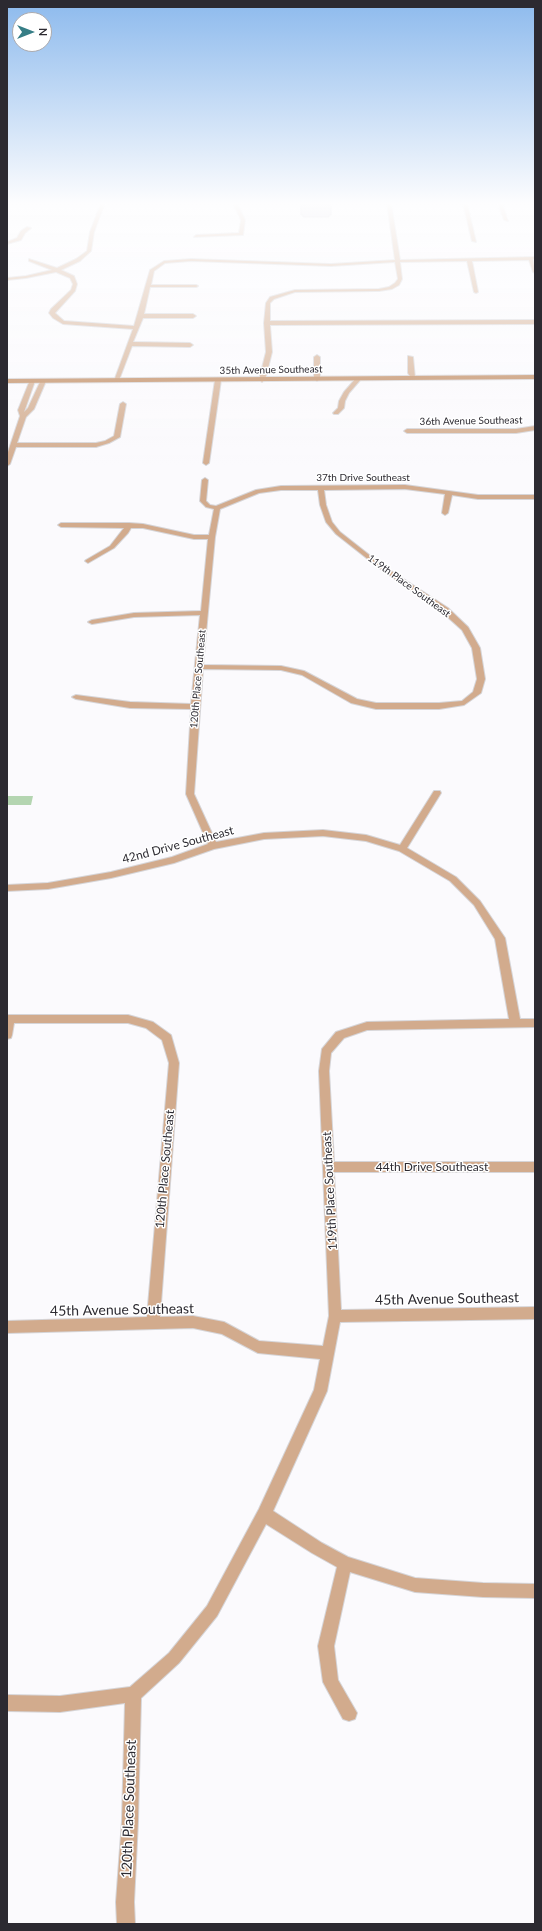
<!DOCTYPE html>
<style>
body{margin:0}
#map{position:relative;width:542px;height:1931px;overflow:hidden;background:#fbfafd;font-family:Lato,sans-serif}
canvas{display:block}
.frame{position:absolute;inset:0;border:8px solid #2c2a31;pointer-events:none}
.north{position:absolute;left:12px;top:12px;width:40px;height:40px;box-sizing:border-box;background:#fff;border:1px solid #abaaad;border-radius:50%;rotate:90deg;font-size:11px;font-weight:700;line-height:16px;text-align:center;color:#2c2a31}
.north::after{content:'';display:block;margin:auto;width:14px;height:18px;background:#367e86;clip-path:polygon(50% 0,100% 100%,50% 72%,0 100%)}
</style>
<div id="map">
<canvas width="542" height="1931"></canvas>
<div class="frame"></div>
<div class="north">N</div>
</div>
<script>
const g = document.querySelector('canvas').getContext('2d');
g.lineJoin = 'round';
function fill(path, color) { g.fillStyle = color; g.fill(path, 'evenodd'); }
const shape = rows => new Path2D(rows.map(r => 'M' + r).join(''));
function trace(path, color, width, dash) { g.strokeStyle = color; g.lineWidth = width; g.lineCap = dash ? 'butt' : 'round'; g.setLineDash(dash || []); g.stroke(path); }
function write(font, color, halo, rows, align = 'center') {
  g.font = font + ' Lato,sans-serif'; g.lineWidth = 3; g.setLineDash([]); g.textBaseline = 'middle'; g.strokeStyle = halo; g.fillStyle = color; for (const [text, x, y, turn = 0] of rows) {
    g.save(); g.translate(x, y); g.rotate((+turn || 0) * Math.PI / 180); g.textAlign = isNaN(turn) ? turn : align; if (halo) g.strokeText(text, 0, 0); g.fillText(text, 0, 0); g.restore();
  }
}
const green = shape([
 [7,796,33,796,31,805,7,805]
]);
const building = shape([
 [319,204,331,205,331,215,329,215,329,217,303,217,303,215,301,215,301,205,319,204]
]);
const street = shape([
 [101,203,105,203,94,232,91,251,80,261,61,270,74,276,77,284,75,291,55,313,64,321,134,326,150,270,164,261,191,259,331,264,395,260,387,203,391,203,400,260,535,257,535,259,533,259,535,273,533,272,529,260,472,261,478,292,476,293,474,292,467,261,400,262,402,279,399,285,392,289,379,291,295,292,274,299,270,303,270,321,535,320,535,324,270,325,272,352,265,380,262,382,259,380,266,352,264,323,266,303,270,297,295,290,379,289,389,287,395,283,398,279,395,262,331,266,191,261,165,263,154,271,151,285,196,285,198,286,196,287,150,287,144,314,193,314,196,316,193,318,143,318,133,342,190,343,193,345,190,347,132,346,119,380,114,381,133,329,63,324,53,318,49,313,51,309,71,290,73,284,70,278,56,272,26,278,7,280,7,278,26,276,52,270,29,261,29,259,57,268,76,259,87,251,90,232,101,203],
 [233,203,237,203,245,220,243,235,194,237,196,235,239,233,241,220,233,203],
 [463,203,467,203,476,242,472,241,463,203],
 [498,203,502,203,508,221,504,220,498,203],
 [27,227,31,228,25,233,21,240,7,244,7,242,17,238,21,231,27,227],
 [317,355,320,357,320,379,317,381,314,379,314,357,317,355],
 [408,356,413,357,415,378,411,378,408,373,408,356],
 [357,377,362,378,349,393,345,401,344,408,338,414,334,414,333,413,338,408,339,401,344,392,357,377],
 [218,378,221,380,209,463,206,465,203,463,215,380,218,378],
 [30,380,35,381,24,412,28,408,41,380,46,381,34,409,26,417,17,443,96,443,105,441,114,436,120,404,123,402,126,404,120,437,109,443,96,447,16,447,10,464,7,466,7,455,20,416,18,410,30,380],
 [535,426,535,430,516,433,407,433,404,431,407,429,516,429,535,426],
 [205,478,208,480,206,501,210,505,216,506,256,490,281,486,405,485,478,495,535,495,535,499,478,499,452,495,448,513,445,515,442,513,445,494,405,489,324,490,326,505,332,522,340,532,382,565,448,608,468,627,480,648,485,679,481,693,464,705,439,709,376,709,351,703,302,675,281,670,203,669,194,794,216,842,264,833,323,830,366,835,400,845,434,791,440,791,441,793,407,848,456,877,480,901,505,938,520,1019,535,1019,535,1027,367,1030,344,1038,331,1053,329,1071,334,1162,535,1162,535,1172,334,1172,341,1310,535,1307,535,1319,340,1322,327,1391,273,1511,322,1543,348,1557,415,1578,483,1583,535,1584,535,1598,483,1597,415,1592,350,1572,334,1646,338,1680,357,1713,355,1719,349,1721,343,1719,323,1682,318,1646,337,1567,312,1553,266,1524,217,1616,179,1663,141,1698,138,1821,134,1902,135,1924,117,1924,116,1902,122,1821,125,1703,60,1712,7,1711,7,1695,60,1696,130,1687,169,1653,207,1606,259,1509,314,1390,320,1359,258,1353,222,1334,193,1328,7,1333,7,1321,147,1317,169,1063,162,1040,146,1028,128,1023,14,1023,12,1035,11,1038,7,1039,7,1015,128,1015,153,1022,171,1035,179,1063,160,1317,193,1316,224,1322,259,1341,323,1346,329,1316,319,1071,322,1049,336,1032,367,1022,509,1019,495,939,474,905,450,881,399,851,366,841,323,836,264,839,214,849,174,863,111,878,48,889,7,891,7,885,48,883,111,872,172,857,208,844,186,794,191,709,130,708,76,699,72,697,76,695,130,702,191,704,200,615,134,617,92,624,88,622,92,620,134,613,201,611,208,539,194,539,143,528,131,528,128,533,114,548,88,563,85,561,86,560,110,546,124,528,61,527,58,525,61,523,129,523,143,524,194,535,209,535,214,509,206,507,200,501,202,480,205,478],
 [281,490,318,490,320,505,326,522,336,534,378,567,442,612,462,630,472,648,477,679,473,692,462,701,439,703,376,703,357,699,304,671,281,666,203,665,215,537,220,509,259,493,281,490]
]);
const secondary = shape([
 [535,375,535,379,7,383,7,379,535,375]
]);
const farStreetnames = [
 ["35th Avenue Southeast",271,370,-1],
 ["36th Avenue Southeast",471,421,-1],
 ["37th Drive Southeast",363,478],
 ["119th Place Southeast",409,586,36],
 ["120th Place Southeast",198,679,-85]
];
const streetNames = [
 ["42nd Drive Southeast",178,845,-15],
 ["44th Drive Southeast",432,1167],
 ["120th Place Southeast",165,1169,-85],
 ["119th Place Southeast",330,1191,-93]
];
const nearStreetnames = [
 ["45th Avenue Southeast",447,1299,-1],
 ["45th Avenue Southeast",122,1310,-1],
 ["120th Place Southeast",129,1809,-88]
];
fill(green, '#b4d5b1');
fill(building, '#c4bfd0');
trace(building, '#9894a3', 1);
trace(street, '#d6d5d8', 2);
trace(secondary, '#d6d5d8', 2);
fill(street, '#d2ab8d');
fill(secondary, '#bc8355');
const sky = g.createLinearGradient(0, 0, 0, 473);
sky.addColorStop(0, '#8dbaed');
sky.addColorStop(0.43, '#fdfdfe');
sky.addColorStop(1, '#fdfdfe00');
g.fillStyle = sky;
g.fillRect(0, 0, 542, 473);
write('10px', '#2c2a31', '#fff', farStreetnames);
write('12px', '#2c2a31', '#fff', streetNames);
write('14px', '#2c2a31', '#fff', nearStreetnames);
</script>
